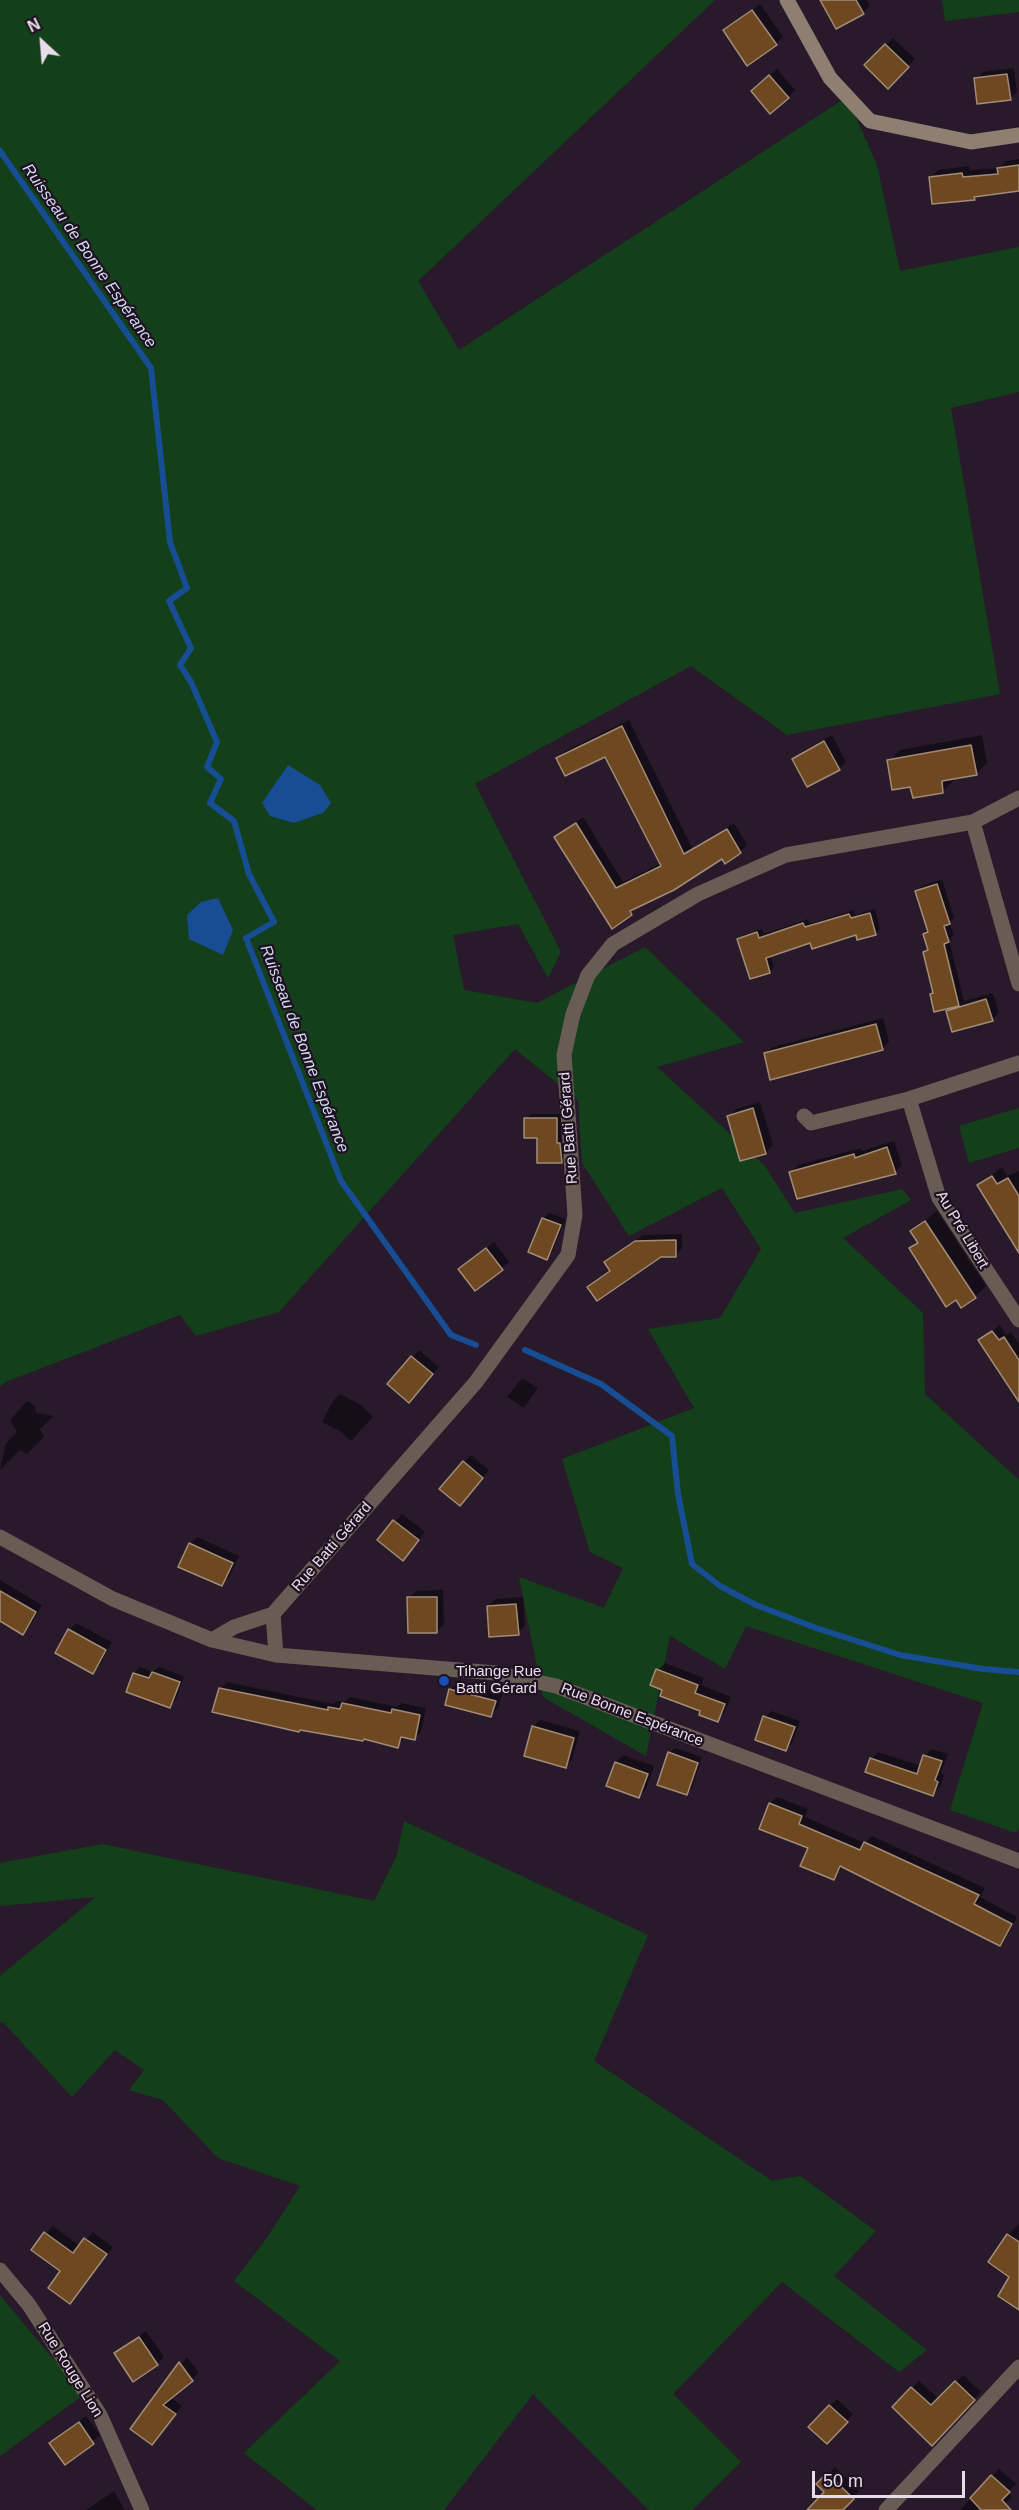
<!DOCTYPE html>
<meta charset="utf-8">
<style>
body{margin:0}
#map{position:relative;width:1019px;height:2510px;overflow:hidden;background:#291a2b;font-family:Helvetica,sans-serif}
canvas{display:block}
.north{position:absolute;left:12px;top:12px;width:60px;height:60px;-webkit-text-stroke:4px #1f1121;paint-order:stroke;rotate:334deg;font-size:16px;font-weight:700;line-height:24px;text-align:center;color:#e8deea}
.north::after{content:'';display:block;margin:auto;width:21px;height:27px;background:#e8deea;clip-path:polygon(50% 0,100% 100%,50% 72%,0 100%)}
.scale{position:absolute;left:812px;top:2471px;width:153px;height:27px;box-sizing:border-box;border:3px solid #e8deea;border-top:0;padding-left:8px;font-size:18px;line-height:21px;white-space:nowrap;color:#e8deea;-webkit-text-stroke:4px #1f1121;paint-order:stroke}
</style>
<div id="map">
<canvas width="1019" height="2510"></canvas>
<div class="north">N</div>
<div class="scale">50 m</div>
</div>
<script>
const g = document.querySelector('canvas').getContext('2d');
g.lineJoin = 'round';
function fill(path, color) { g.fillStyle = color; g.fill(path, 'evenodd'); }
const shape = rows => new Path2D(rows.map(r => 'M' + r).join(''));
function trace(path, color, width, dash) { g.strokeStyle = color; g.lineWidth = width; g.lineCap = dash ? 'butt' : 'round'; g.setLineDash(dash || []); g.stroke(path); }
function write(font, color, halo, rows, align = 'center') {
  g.font = font + ' Helvetica,sans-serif'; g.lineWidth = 4.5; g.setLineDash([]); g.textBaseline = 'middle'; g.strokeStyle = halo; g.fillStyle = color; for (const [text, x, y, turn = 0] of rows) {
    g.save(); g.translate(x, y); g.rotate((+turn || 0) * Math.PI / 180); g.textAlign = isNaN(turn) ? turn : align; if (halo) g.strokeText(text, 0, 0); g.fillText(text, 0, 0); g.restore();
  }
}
const green = shape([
 [0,0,715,0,418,281,459,350,847,97,877,165,900,271,1019,247,1019,392,951,408,1000,694,787,735,691,666,475,784,561,952,548,978,518,924,453,935,464,990,537,1003,645,947,744,1042,657,1067,764,1165,795,1213,902,1189,911,1200,843,1238,923,1313,925,1394,1019,1480,1019,1828,1016,1833,950,1810,983,1703,746,1626,725,1669,670,1636,646,1756,543,1697,519,1577,604,1608,623,1568,590,1552,562,1459,694,1408,648,1329,720,1318,761,1249,722,1188,629,1236,582,1163,578,1100,515,1049,279,1312,196,1336,180,1315,8,1381,0,1386],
 [942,0,1019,0,1019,12,945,21],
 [1019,1108,1019,1148,969,1163,959,1126],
 [404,1821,648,1935,594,2061,772,2181,800,2176,876,2231,834,2276,927,2350,899,2372,782,2282,673,2394,741,2462,692,2510,649,2510,533,2394,444,2510,317,2510,244,2453,340,2361,234,2281,266,2239,300,2186,218,2158,163,2100,129,2090,144,2070,115,2050,72,2097,3,2022,0,2023,0,1976,96,1897,0,1906,0,1863,102,1844,374,1901,397,1855],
 [0,2295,49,2354,86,2393,0,2456]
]);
const water = shape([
 [288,765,320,785,331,803,323,813,294,823,270,816,262,803],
 [218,898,233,930,223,955,189,939,187,915,201,902]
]);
const shadow = shape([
 [822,0,867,0,870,6,863,13],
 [760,4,783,37,776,44,725,31],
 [893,38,915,59,888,87,866,65],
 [1014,68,1017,92,1010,99,976,79,983,72],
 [777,69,795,90,788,97,760,84],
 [1019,159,1019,191,931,178,938,170,969,166,970,170,999,168,1006,161],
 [629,720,692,848,734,823,747,845,740,852,722,857,637,906,631,914,555,838,583,817,623,882,662,863,606,755,558,758,565,751],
 [832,735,846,762,839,769,794,759,801,752],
 [982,735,987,763,976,774,953,778,954,780,943,791,912,785,889,761,900,750],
 [942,879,954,918,949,923,954,935,949,940,964,1001,993,993,999,1012,992,1020,948,1011,953,1006,931,995,934,992,924,952,929,948,924,934,929,930,917,891,922,886],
 [875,909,880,929,875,934,857,934,811,941,770,955,774,967,770,971,751,978,738,940,743,935,762,929,764,934,808,919,809,924,854,910,855,915],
 [883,1018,889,1042,882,1049,765,1054,773,1047],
 [760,1102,773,1145,766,1152,741,1159,729,1116,736,1109],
 [531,1114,561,1114,561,1139,565,1139,566,1156,561,1161,526,1119],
 [894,1141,902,1165,895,1172,791,1173,798,1165,861,1148,862,1151],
 [1002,1167,1007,1176,1019,1171,1019,1249,979,1185],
 [937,1211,986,1286,975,1297,957,1298,911,1249,918,1241,912,1231],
 [549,1213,566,1219,552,1252,547,1258,543,1219],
 [682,1234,682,1248,676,1255,660,1255,589,1287,611,1269,606,1262,612,1256,643,1235],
 [494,1242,509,1262,475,1289,467,1262],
 [1000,1325,1006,1335,1011,1332,1019,1344,1019,1400,980,1341],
 [419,1350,439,1367,416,1394,389,1384],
 [522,1378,538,1388,524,1408,507,1397],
 [340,1394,361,1405,373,1417,351,1441,341,1432,322,1422,333,1401],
 [27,1401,35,1406,36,1413,54,1416,40,1429,44,1437,27,1454,20,1450,0,1470,6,1443,17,1432,10,1420],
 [471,1455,489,1470,467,1497,464,1462],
 [402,1514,425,1532,410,1551,380,1540],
 [197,1537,239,1556,229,1577,222,1584,190,1544],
 [0,1580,42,1605,30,1626,23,1633,0,1620],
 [443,1590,444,1624,437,1631,409,1598,416,1591],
 [523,1597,525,1626,518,1633,488,1606,496,1599],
 [76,1623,112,1642,100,1665,93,1672,69,1630],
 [665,1663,704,1678,701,1685,731,1697,724,1713,717,1721,664,1689,658,1670],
 [140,1667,153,1672,159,1667,184,1676,176,1700,170,1706,134,1673],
 [227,1682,333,1704,337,1701,345,1702,350,1697,397,1707,401,1703,426,1708,421,1732,414,1738,405,1737,397,1746,220,1689],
 [458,1682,502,1694,498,1708,491,1716,450,1690],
 [771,1711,800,1721,792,1743,786,1749,765,1717],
 [540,1720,580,1731,572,1759,565,1766,533,1727],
 [675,1748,702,1757,692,1788,687,1793,669,1753],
 [932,1749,948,1754,941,1773,944,1775,940,1787,933,1794,871,1759,878,1752,921,1766,925,1756],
 [623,1755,654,1766,646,1789,639,1796,616,1762],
 [777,1797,808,1809,805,1817,865,1843,872,1836,985,1888,980,1897,1017,1917,1006,1938,999,1945,843,1866,834,1878,810,1847,761,1828,770,1803],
 [1019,2224,1019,2309,1011,2276,1008,2235],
 [53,2226,80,2246,93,2232,113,2247,70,2302,62,2270,33,2249],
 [146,2331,164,2357,157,2364,116,2354],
 [187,2357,199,2373,170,2397,182,2406,159,2436,132,2429],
 [963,2375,981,2392,939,2437,894,2407,919,2381,939,2399],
 [837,2399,853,2414,827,2442,810,2427],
 [86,2416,100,2435,66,2463,58,2436],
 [835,2467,859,2491,841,2510,809,2510,826,2492,819,2484],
 [999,2469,1016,2484,1008,2492,1012,2497,999,2510,960,2510],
 [114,2491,125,2510,86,2510]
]);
const stream = shape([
 [0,151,151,368,170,542,187,588,169,601,191,648,180,665,191,682,217,742,207,767,221,779,210,803,234,821,249,874,274,922,246,938,341,1181,451,1335,476,1345],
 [525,1350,601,1384,672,1436,678,1494,692,1564,720,1586,756,1605,816,1628,900,1655,983,1669,1019,1672]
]);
const building = shape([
 [820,0,856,0,864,14,836,29,820,0],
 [752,10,777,45,747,66,723,30,752,10],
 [885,44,909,67,888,89,864,65,885,44],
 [1007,74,1011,100,977,104,974,78,1007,74],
 [769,75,789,98,770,114,751,91,769,75],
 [1019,165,1019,191,974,197,975,200,932,204,929,177,962,173,963,177,998,174,997,168,1019,165],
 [622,726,684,854,727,829,741,853,725,864,722,859,674,890,630,911,632,915,612,929,554,837,576,823,616,888,661,866,605,757,565,776,556,758,622,726],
 [824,741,840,770,807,787,792,759,824,741],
 [971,745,977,775,942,781,943,793,913,798,910,787,892,790,887,760,971,745],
 [937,884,950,924,944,926,949,942,944,944,959,1006,934,1012,930,994,933,993,923,952,928,950,923,934,928,932,915,891,937,884],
 [870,913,876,935,857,940,856,935,812,949,810,943,766,958,770,973,750,979,737,939,757,932,759,938,803,923,805,927,849,914,851,918,870,913],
 [986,999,993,1021,952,1032,946,1011,986,999],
 [876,1024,883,1050,770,1080,764,1053,876,1024],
 [753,1108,766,1154,740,1161,727,1116,753,1108],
 [524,1118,557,1118,557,1143,560,1143,562,1163,537,1163,537,1138,524,1138,524,1118],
 [887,1147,896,1174,797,1199,789,1172,854,1154,855,1158,887,1147],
 [992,1176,997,1184,1008,1178,1019,1196,1019,1253,977,1185,992,1176],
 [542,1218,561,1225,547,1260,528,1252,542,1218],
 [925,1221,976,1298,961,1308,956,1300,946,1307,909,1248,918,1243,910,1231,925,1221],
 [676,1240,676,1257,661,1257,597,1301,587,1287,610,1271,604,1262,635,1241,676,1240],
 [486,1248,503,1270,475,1291,458,1269,486,1248],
 [992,1331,999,1340,1004,1337,1019,1360,1019,1402,978,1340,992,1331],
 [411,1356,433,1374,409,1403,387,1384,411,1356],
 [463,1461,483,1478,460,1506,439,1489,463,1461],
 [393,1520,419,1540,403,1561,377,1540,393,1520],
 [189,1543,233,1563,222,1586,178,1567,189,1543],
 [0,1591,36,1612,23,1635,0,1621,0,1591],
 [407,1597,437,1597,437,1633,408,1633,407,1597],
 [516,1604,519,1635,489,1637,487,1606,516,1604],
 [68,1629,106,1650,93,1674,55,1653,68,1629],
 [656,1669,698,1685,695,1693,725,1704,718,1722,699,1715,700,1711,660,1696,662,1690,650,1685,656,1669],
 [152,1672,180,1682,170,1708,126,1692,133,1673,149,1678,152,1672],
 [219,1688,328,1710,328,1707,340,1709,342,1703,391,1713,392,1709,420,1715,415,1740,401,1737,398,1748,364,1739,363,1741,300,1730,299,1732,212,1712,219,1688],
 [449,1689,496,1701,491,1717,445,1705,449,1689],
 [763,1716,795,1727,786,1751,755,1740,763,1716],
 [532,1726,574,1738,566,1768,524,1756,532,1726],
 [668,1752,698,1763,687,1795,657,1785,668,1752],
 [923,1755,942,1761,935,1780,938,1782,933,1796,865,1772,870,1758,917,1774,923,1755],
 [615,1762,648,1774,639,1798,606,1786,615,1762],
 [769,1803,802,1816,799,1824,860,1850,864,1842,979,1895,974,1904,1012,1924,1000,1946,840,1866,834,1880,800,1866,808,1848,759,1829,769,1803],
 [44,2232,73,2253,84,2238,107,2254,70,2304,48,2288,60,2271,31,2250,44,2232],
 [1007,2234,1019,2242,1019,2310,998,2296,1009,2277,988,2262,1007,2234],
 [139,2337,158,2365,133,2382,114,2353,139,2337],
 [179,2362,193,2381,163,2405,176,2414,152,2445,130,2429,179,2362],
 [955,2381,975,2400,932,2446,892,2407,911,2387,931,2405,955,2381],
 [829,2405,848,2422,827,2444,808,2427,829,2405],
 [79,2422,94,2444,65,2465,49,2443,79,2422],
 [827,2473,854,2499,843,2510,807,2510,824,2492,816,2484,827,2473],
 [991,2475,1010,2492,1002,2500,1011,2510,981,2510,970,2498,991,2475]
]);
const street = shape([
 [973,822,1019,984],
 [1019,1063,909,1099,939,1198,1019,1320],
 [804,1116,811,1123,909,1099],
 [0,1537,113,1599,212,1640,276,1655,496,1673,556,1686,1019,1861],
 [212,1640,234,1627,273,1614],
 [276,1655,273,1614,476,1382,568,1255,575,1215,564,1055,573,1014,588,975,613,944,698,894,786,855,973,822,1019,798],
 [0,2270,29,2305,100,2415,142,2510],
 [886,2510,1019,2367]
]);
const secondary = shape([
 [787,0,830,78,870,121,971,142,1019,135]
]);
const markers = [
 [444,1681,6,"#1a4fb4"]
];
const streetNames = [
 ["Rue Batti Gérard",569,1128,-94],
 ["Au Pré Libert",962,1230,59],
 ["Rue Batti Gérard",332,1547,-49],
 ["Rue Bonne Espérance",632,1715,21],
 ["Rue Rouge Lion",70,2370,58]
];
const poiNames = [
 ["Tihange Rue",456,1672],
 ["Batti Gérard",456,1689]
];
const waterNames = [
 ["Ruisseau de Bonne Espérance",89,256,55],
 ["Ruisseau de Bonne Espérance",304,1049,69]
];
fill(green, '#143f1b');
fill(water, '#174d92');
fill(shadow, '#0007');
trace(stream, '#174d92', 6);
fill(building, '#6e4820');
trace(building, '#a28c78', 1.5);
trace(street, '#675d55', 15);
trace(secondary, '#8f7f73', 15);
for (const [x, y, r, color] of markers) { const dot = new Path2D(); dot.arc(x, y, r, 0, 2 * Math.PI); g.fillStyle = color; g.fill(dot); trace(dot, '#1f1121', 2); }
write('15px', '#e8deea', '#1f1121', streetNames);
write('15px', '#e8deea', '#1f1121', poiNames, 'left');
write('italic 16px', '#cedcf0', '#1f1121', waterNames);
</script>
